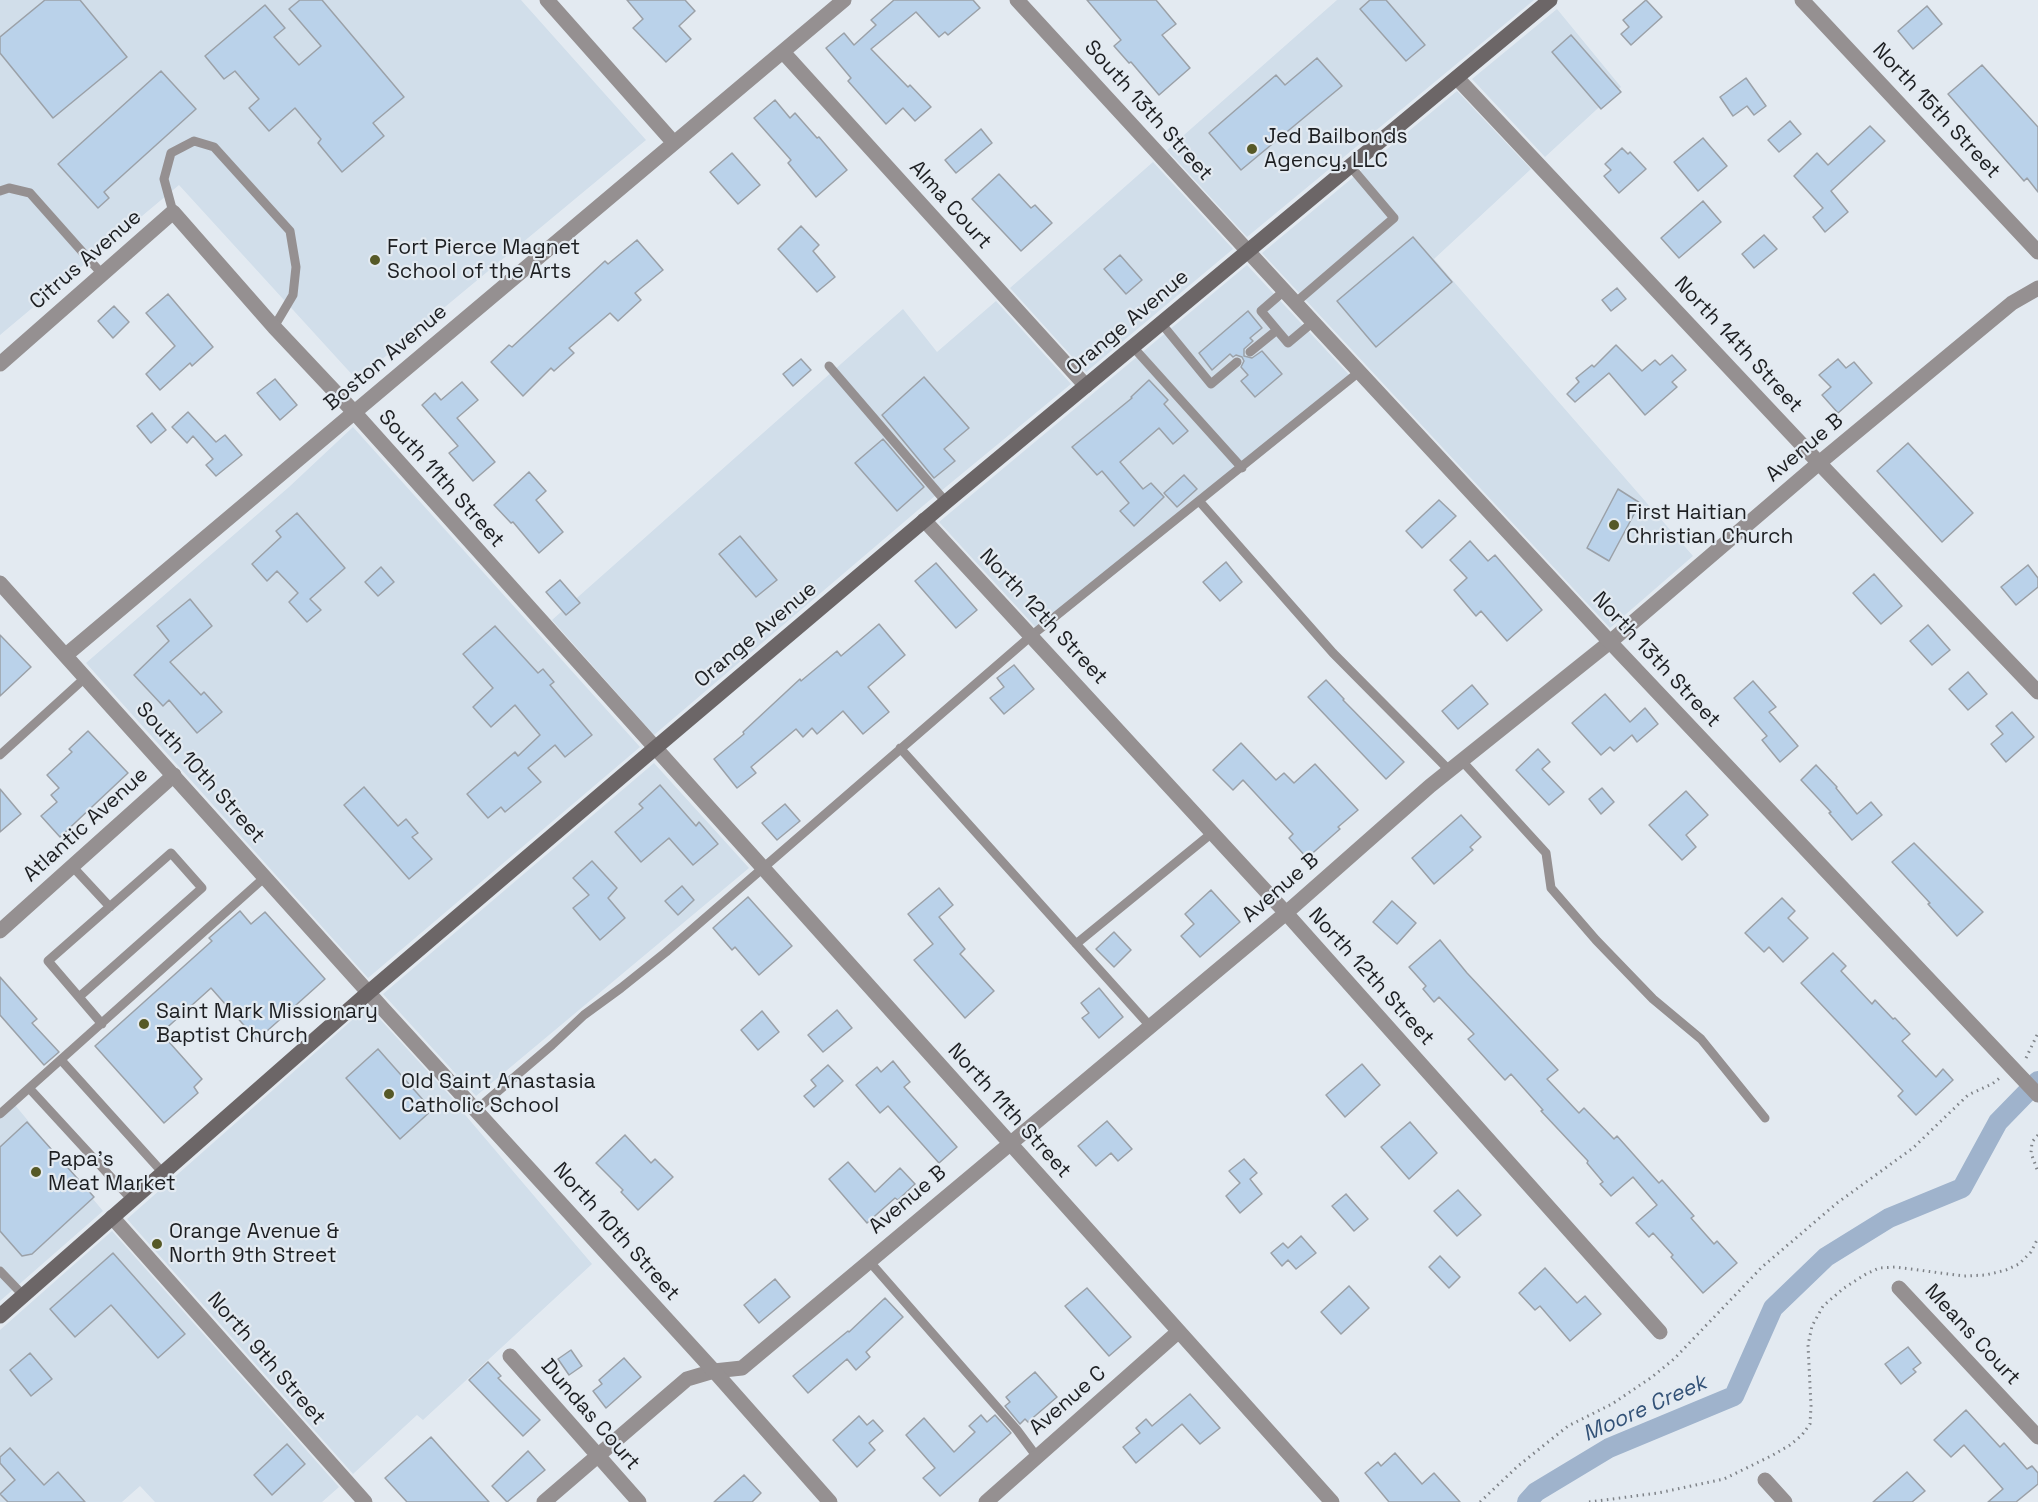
<!DOCTYPE html>
<style>
body{margin:0}
canvas{display:block;background:#e3eaf1}
</style>
<canvas width="2038" height="1502"></canvas>
<script>
const g = document.querySelector('canvas').getContext('2d');
g.lineJoin = 'round';
function fill(path, color) { g.fillStyle = color; g.fill(path, 'evenodd'); }
const shape = rows => new Path2D(rows.map(r => 'M' + r).join(''));
function trace(path, color, width, dash) { g.strokeStyle = color; g.lineWidth = width; g.lineCap = dash ? 'butt' : 'round'; g.setLineDash(dash || []); g.stroke(path); }
function write(font, color, halo, rows, align = 'center') {
  g.font = font + ' "Space Grotesk",sans-serif'; g.lineWidth = 4.5; g.setLineDash([]); g.textBaseline = 'middle'; g.strokeStyle = halo; g.fillStyle = color; for (const [text, x, y, turn = 0] of rows) {
    g.save(); g.translate(x, y); g.rotate((+turn || 0) * Math.PI / 180); g.textAlign = isNaN(turn) ? turn : align; if (halo) g.strokeText(text, 0, 0); g.fillText(text, 0, 0); g.restore();
  }
}
const built = shape([
 [0,0,521,0,646,140,357,380,179,185,0,335],
 [1337,0,1534,0,1247,237,1167,150],
 [1557,9,1621,87,1545,157,1472,79],
 [1457,91,1531,169,1434,259,1693,556,1610,628,1262,253],
 [1153,162,1233,249,1086,372,1010,288],
 [1247,265,1352,378,1040,632,939,522],
 [996,301,1071,384,924,505,654,735,552,620,903,309,937,352],
 [353,427,640,747,368,978,86,663,289,487],
 [654,763,749,868,476,1096,383,994],
 [368,1006,462,1109,461,1110,592,1264,423,1420,417,1415,353,1474,127,1219],
 [15,1105,103,1211,0,1301,0,1116],
 [112,1231,339,1487,322,1502,155,1502,140,1486,122,1502,0,1502,0,1330]
]);
const canal = shape([
 [1527,1502,1536,1492,1609,1448,1734,1396,1773,1308,1826,1257,1889,1218,1962,1188,1998,1122,2038,1081]
]);
const building = shape([
 [45,0,80,0,127,57,53,118,0,53,0,37,45,0],
 [300,0,322,0,404,97,373,123,384,136,342,172,318,143,321,139,295,108,269,131,249,108,259,99,235,71,224,79,205,56,265,5,285,28,274,37,299,65,321,46,289,9,300,0],
 [627,0,685,0,695,11,679,26,691,39,666,62,633,28,643,19,627,0],
 [894,0,973,0,980,8,948,35,945,32,939,37,916,12,871,49,908,87,910,85,931,107,915,121,903,108,886,124,848,81,851,78,826,48,844,33,854,45,876,25,871,20,894,0],
 [1087,0,1156,0,1176,24,1162,35,1190,68,1159,95,1131,62,1129,63,1114,46,1121,40,1087,0],
 [1370,0,1386,0,1425,45,1406,61,1360,9,1370,0],
 [1646,0,1662,17,1631,45,1621,34,1629,27,1623,20,1646,0],
 [1927,6,1942,24,1913,49,1898,31,1927,6],
 [1571,35,1621,92,1601,109,1552,52,1571,35],
 [1317,58,1342,86,1241,170,1209,133,1276,75,1285,85,1317,58],
 [1982,65,2038,127,2038,192,2027,178,2024,181,1948,94,1982,65],
 [161,71,196,109,104,192,109,198,98,208,58,164,161,71],
 [1746,78,1766,106,1754,115,1747,106,1733,116,1720,97,1746,78],
 [775,100,790,118,795,113,817,138,819,137,847,170,816,197,788,163,791,160,754,118,775,100],
 [1790,121,1801,134,1779,152,1768,140,1790,121],
 [1870,126,1885,141,1831,191,1848,212,1825,232,1813,217,1823,208,1794,176,1817,153,1828,165,1870,126],
 [981,129,992,143,956,173,945,160,981,129],
 [1703,138,1727,166,1698,191,1674,162,1703,138],
 [1622,148,1628,154,1630,152,1646,169,1619,193,1604,176,1611,170,1605,164,1622,148],
 [732,153,760,185,738,204,710,172,732,153],
 [999,174,1031,208,1035,205,1052,223,1021,251,972,199,999,174],
 [1703,201,1721,222,1679,258,1661,238,1703,201],
 [801,226,819,245,813,251,835,277,817,292,778,249,801,226],
 [1764,235,1777,249,1754,268,1742,254,1764,235],
 [1413,237,1452,282,1376,347,1337,301,1413,237],
 [637,240,663,270,635,293,641,300,618,321,610,313,569,348,574,353,554,371,551,368,523,396,491,362,509,345,512,347,605,261,608,264,637,240],
 [1120,255,1142,280,1126,294,1104,269,1120,255],
 [1617,288,1626,299,1611,311,1602,300,1617,288],
 [168,294,213,347,192,366,190,363,160,390,146,374,175,346,146,313,168,294],
 [114,306,129,322,113,338,98,321,114,306],
 [1248,311,1262,328,1250,338,1253,341,1244,349,1244,356,1252,358,1262,351,1282,374,1255,397,1241,381,1248,375,1241,367,1244,361,1242,357,1236,355,1233,357,1230,354,1212,370,1199,353,1248,311],
 [1616,345,1642,371,1655,360,1660,365,1672,355,1686,370,1672,382,1677,387,1645,415,1609,373,1575,402,1567,394,1579,382,1576,378,1592,365,1594,367,1616,345],
 [801,359,811,370,793,386,783,374,801,359],
 [1838,359,1846,368,1854,362,1872,383,1838,413,1822,395,1831,387,1819,375,1838,359],
 [924,377,969,428,944,449,955,461,934,478,882,415,924,377],
 [275,379,297,405,280,420,257,393,275,379],
 [1149,380,1168,400,1164,404,1188,431,1173,444,1159,428,1120,462,1143,489,1151,483,1164,497,1134,526,1120,511,1129,503,1102,471,1097,475,1072,447,1132,398,1131,397,1149,380],
 [462,382,478,400,457,418,495,462,473,481,449,453,458,446,422,405,435,393,441,400,462,382],
 [188,412,216,442,225,435,242,455,216,476,206,465,213,459,193,436,187,443,172,427,188,412],
 [152,413,166,430,151,443,137,426,152,413],
 [883,439,924,487,897,511,855,463,883,439],
 [1908,443,1973,513,1942,542,1877,471,1908,443],
 [529,472,546,491,536,500,563,532,539,553,513,522,511,523,494,505,529,472],
 [1184,475,1197,489,1177,507,1164,493,1184,475],
 [1618,489,1640,503,1609,561,1587,548,1618,489],
 [1439,500,1456,516,1422,548,1406,531,1439,500],
 [297,513,345,568,310,599,321,610,307,622,289,602,298,593,277,571,267,581,252,564,281,537,276,531,297,513],
 [740,536,777,580,756,597,719,554,740,536],
 [1470,541,1488,561,1495,555,1542,610,1507,641,1481,611,1476,616,1454,590,1467,578,1450,560,1470,541],
 [1226,562,1242,582,1220,601,1203,582,1226,562],
 [936,563,977,610,956,628,915,581,936,563],
 [2028,565,2038,578,2038,587,2016,605,2001,587,2028,565],
 [381,567,394,582,378,596,365,582,381,567],
 [1874,574,1902,606,1881,624,1853,593,1874,574],
 [560,580,580,603,566,615,546,592,560,580],
 [190,599,212,626,170,662,201,695,204,692,222,712,197,733,169,700,163,706,134,675,169,641,157,626,190,599],
 [879,624,905,655,868,687,889,712,863,734,843,711,817,734,812,728,803,737,796,729,751,767,756,773,737,788,714,759,744,734,743,732,800,679,801,681,837,651,841,656,879,624],
 [1928,625,1950,650,1932,665,1910,641,1928,625],
 [495,626,538,673,543,669,554,682,550,685,592,735,565,757,555,745,528,768,541,782,505,812,501,807,488,818,467,794,515,752,518,756,540,735,515,705,491,727,473,707,493,688,463,654,495,626],
 [0,635,31,667,0,696,0,635],
 [1014,665,1034,689,1004,714,990,698,1004,687,997,678,1014,665],
 [1968,672,1987,694,1968,710,1949,689,1968,672],
 [1326,680,1344,699,1343,700,1404,762,1386,779,1308,697,1326,680],
 [1753,681,1776,707,1769,712,1798,746,1780,762,1762,740,1767,736,1734,698,1753,681],
 [1472,685,1488,704,1458,729,1442,711,1472,685],
 [1605,694,1630,722,1645,708,1658,724,1637,742,1632,735,1614,751,1610,747,1601,755,1572,723,1605,694],
 [2012,712,2034,737,2006,762,1991,744,2003,734,1996,726,2012,712],
 [88,731,128,773,60,837,41,816,57,802,51,795,59,788,47,775,72,752,69,749,88,731],
 [1241,743,1276,780,1284,773,1294,783,1315,764,1358,810,1338,827,1340,829,1307,858,1289,838,1293,834,1243,780,1233,790,1213,770,1241,743],
 [1538,749,1550,762,1542,769,1564,792,1549,805,1516,770,1538,749],
 [1816,765,1837,787,1836,788,1857,814,1871,802,1882,815,1852,840,1829,813,1831,812,1801,780,1816,765],
 [660,785,696,826,699,822,718,844,693,865,669,838,641,862,615,832,643,808,639,804,660,785],
 [364,787,398,826,406,819,418,833,412,837,432,859,409,879,344,805,364,787],
 [1602,788,1614,802,1601,814,1589,799,1602,788],
 [0,789,21,814,0,832,0,789],
 [1686,791,1708,815,1686,835,1696,847,1682,860,1649,825,1686,791],
 [785,804,800,821,777,840,762,823,785,804],
 [1461,815,1481,837,1470,847,1473,850,1434,884,1412,858,1461,815],
 [1914,843,1983,912,1957,936,1928,904,1930,903,1892,862,1914,843],
 [592,861,617,888,608,898,625,918,600,940,573,908,589,895,573,878,592,861],
 [682,886,694,900,678,915,665,901,682,886],
 [939,888,953,905,939,917,965,949,960,954,994,991,965,1018,914,960,933,944,908,914,939,888],
 [1211,890,1240,922,1200,957,1181,936,1194,924,1185,914,1211,890],
 [748,897,792,946,759,975,735,947,732,950,713,928,748,897],
 [1782,898,1795,911,1788,918,1808,938,1783,962,1769,947,1764,952,1745,933,1782,898],
 [1392,901,1416,923,1397,944,1373,922,1392,901],
 [240,911,251,924,265,912,325,979,257,1040,211,988,161,1033,202,1079,194,1087,198,1093,164,1123,95,1046,212,941,209,938,240,911],
 [1114,932,1131,950,1114,967,1096,949,1114,932],
 [1440,940,1467,973,1558,1070,1547,1079,1579,1113,1584,1108,1614,1139,1617,1136,1659,1183,1662,1180,1694,1216,1691,1218,1714,1244,1717,1241,1737,1263,1703,1293,1671,1257,1673,1255,1653,1233,1649,1237,1636,1223,1657,1205,1633,1177,1611,1196,1600,1184,1603,1182,1587,1163,1588,1161,1541,1111,1543,1110,1511,1074,1505,1080,1468,1039,1474,1034,1439,997,1434,1002,1423,989,1426,986,1409,967,1440,940],
 [1833,953,1846,966,1841,971,1872,1004,1875,1000,1893,1019,1895,1018,1910,1034,1902,1041,1936,1077,1943,1069,1953,1080,1916,1115,1898,1096,1903,1091,1801,983,1833,953],
 [0,977,37,1019,32,1023,59,1052,44,1065,0,1015,0,977],
 [1099,988,1123,1017,1099,1038,1082,1018,1089,1013,1081,1003,1099,988],
 [837,1010,852,1028,823,1052,808,1035,837,1010],
 [762,1011,779,1032,758,1050,741,1030,762,1011],
 [378,1049,432,1110,400,1139,346,1078,378,1049],
 [893,1061,910,1082,904,1087,957,1147,939,1163,888,1106,880,1113,856,1085,877,1067,881,1072,893,1061],
 [1362,1064,1380,1085,1345,1117,1326,1095,1362,1064],
 [828,1065,843,1081,814,1107,804,1096,816,1086,811,1080,828,1065],
 [1107,1121,1132,1149,1118,1161,1111,1153,1096,1166,1078,1146,1107,1121],
 [27,1122,94,1197,32,1254,22,1256,0,1231,0,1147,27,1122],
 [1410,1122,1437,1153,1409,1179,1381,1147,1410,1122],
 [625,1135,651,1163,655,1159,673,1177,638,1210,621,1192,623,1190,596,1163,625,1135],
 [1244,1159,1257,1173,1250,1179,1262,1194,1240,1213,1226,1196,1240,1183,1229,1171,1244,1159],
 [848,1162,875,1192,900,1168,915,1184,898,1200,895,1198,867,1223,829,1179,848,1162],
 [1458,1190,1481,1215,1457,1236,1434,1211,1458,1190],
 [1346,1194,1368,1219,1354,1231,1332,1206,1346,1194],
 [1301,1236,1316,1253,1296,1269,1288,1260,1282,1266,1271,1253,1283,1243,1288,1248,1301,1236],
 [113,1253,185,1334,158,1358,111,1305,75,1337,50,1309,113,1253],
 [1440,1256,1460,1277,1449,1288,1429,1267,1440,1256],
 [1545,1268,1577,1303,1585,1296,1601,1314,1570,1341,1540,1306,1535,1310,1519,1293,1545,1268],
 [775,1279,790,1297,759,1323,744,1305,775,1279],
 [1349,1286,1369,1308,1341,1334,1321,1312,1349,1286],
 [1087,1288,1131,1337,1109,1356,1065,1306,1087,1288],
 [885,1298,903,1317,866,1352,870,1357,856,1370,847,1359,808,1393,793,1376,848,1331,849,1332,885,1298],
 [1908,1347,1921,1363,1913,1369,1916,1372,1901,1384,1885,1364,1908,1347],
 [571,1350,582,1366,569,1375,558,1359,571,1350],
 [30,1353,52,1379,31,1396,10,1370,30,1353],
 [624,1358,641,1377,606,1408,593,1391,602,1384,599,1380,624,1358],
 [488,1362,501,1376,498,1378,540,1420,523,1436,469,1380,488,1362],
 [1035,1372,1057,1397,1028,1422,1025,1419,1020,1424,1005,1406,1010,1402,1006,1397,1035,1372],
 [1190,1394,1220,1428,1200,1444,1182,1424,1136,1463,1123,1447,1140,1433,1136,1428,1146,1419,1152,1426,1190,1394],
 [1966,1410,2000,1447,2004,1443,2027,1469,2032,1466,2038,1473,2038,1484,2016,1502,1988,1502,2003,1489,1964,1445,1951,1457,1934,1440,1966,1410],
 [981,1415,987,1422,995,1415,1011,1433,940,1496,923,1478,935,1468,906,1435,924,1418,954,1452,975,1432,969,1426,981,1415],
 [859,1416,867,1425,873,1420,883,1431,869,1443,875,1450,857,1467,833,1440,859,1416],
 [431,1437,489,1502,407,1502,385,1478,431,1437],
 [287,1444,305,1464,272,1495,254,1475,287,1444],
 [10,1448,44,1485,58,1472,85,1502,8,1502,0,1494,15,1480,0,1463,0,1457,10,1448],
 [528,1451,545,1470,507,1502,492,1486,528,1451],
 [1395,1453,1422,1484,1434,1473,1460,1502,1389,1502,1365,1473,1378,1462,1381,1466,1395,1453],
 [1907,1472,1925,1491,1912,1502,1873,1502,1907,1472],
 [744,1475,761,1493,752,1502,714,1502,744,1475]
]);
const path = shape([
 [2026,1058,2038,1033],
 [2038,1135,2032,1142,2031,1153,2038,1172],
 [1480,1502,1518,1466,1568,1426,1612,1404,1652,1377,1674,1359,1762,1267,1837,1203,1913,1148,1968,1095,1992,1084,2001,1077],
 [1589,1502,1658,1493,1724,1479,1771,1456,1790,1445,1802,1435,1810,1424,1811,1406,1808,1345,1812,1326,1823,1306,1844,1288,1866,1274,1879,1268,1895,1267,1964,1276,1986,1275,2006,1270,2019,1264,2031,1252,2038,1238]
]);
const service = shape([
 [0,191,9,188,30,193,102,274],
 [173,212,164,179,171,153,194,141,214,147,290,231,296,267,293,295,274,327],
 [1295,303,1394,218,1350,166],
 [1161,323,1211,384,1237,362],
 [1277,330,1261,311,1284,291],
 [1133,347,1242,468],
 [1250,352,1277,330,1288,343,1313,322],
 [829,366,946,502],
 [1200,502,1333,653,1450,771],
 [900,748,1150,1026],
 [0,755,86,677],
 [1462,761,1546,853,1551,888,1596,940,1653,999,1701,1039,1765,1118],
 [72,866,110,907],
 [1076,944,1212,833],
 [79,997,202,888,171,853,48,961,102,1024],
 [61,1060,163,1173],
 [29,1088,132,1200],
 [476,1110,552,1045,584,1015,621,988,666,952,1031,636,1359,372],
 [0,1114,265,877],
 [869,1261,1017,1430,1037,1457],
 [0,1271,23,1295]
]);
const minor = shape([
 [547,0,674,143],
 [1802,0,2038,252],
 [783,52,1086,386],
 [1457,78,1819,463,2038,692],
 [0,364,173,212,274,327,354,412,1332,1502],
 [924,520,1286,913,1660,1332],
 [66,655,844,0],
 [0,931,174,775],
 [112,1217,365,1502],
 [1899,1288,2038,1437],
 [510,1356,639,1502],
 [1765,1480,1785,1502],
 [544,1502,687,1379,714,1371,742,1368,1286,913,1430,786,1610,642,1819,463,2012,303,2038,288],
 [986,1502,1178,1332]
]);
const tertiary = shape([
 [1017,0,1313,322,1610,642,2038,1095],
 [0,583,385,1011,714,1371,830,1502]
]);
const secondary = shape([
 [0,1316,369,992,654,749,946,502,1550,0]
]);
const markers = [
 [1252,149,6,"#565927"],
 [375,260,6,"#565927"],
 [1614,525,6,"#565927"],
 [144,1024,6,"#565927"],
 [389,1094,6,"#565927"],
 [36,1172,6,"#565927"],
 [157,1244,6,"#565927"]
];
const streetNames = [
 ["South 13th Street",1148,111,48],
 ["North 15th Street",1936,111,47],
 ["Alma Court",950,205,48],
 ["Citrus Avenue",86,260,-41],
 ["Orange Avenue",1128,323,-40],
 ["North 14th Street",1738,345,47],
 ["Boston Avenue",386,358,-40],
 ["Avenue B",1805,448,-40],
 ["South 11th Street",441,479,48],
 ["North 12th Street",1043,617,47],
 ["Orange Avenue",756,635,-40],
 ["North 13th Street",1656,660,47],
 ["South 10th Street",200,773,48],
 ["Atlantic Avenue",86,825,-42],
 ["Avenue B",1281,888,-41],
 ["North 12th Street",1371,977,48],
 ["North 11th Street",1009,1111,48],
 ["Avenue B",908,1200,-40],
 ["North 10th Street",616,1232,48],
 ["Means Court",1972,1335,47],
 ["North 9th Street",266,1359,49],
 ["Avenue C",1068,1401,-41],
 ["Dundas Court",590,1415,49]
];
const poiNames = [
 ["Jed Bailbonds",1264,137],
 ["Agency, LLC",1264,161],
 ["Fort Pierce Magnet",387,248],
 ["School of the Arts",387,272],
 ["First Haitian",1626,513],
 ["Christian Church",1626,537],
 ["Saint Mark Missionary",156,1012],
 ["Baptist Church",156,1036],
 ["Old Saint Anastasia",401,1082],
 ["Catholic School",401,1106],
 ["Papa's",48,1160],
 ["Meat Market",48,1184],
 ["Orange Avenue &",169,1232],
 ["North 9th Street",169,1256]
];
const waterNames = [
 ["Moore Creek",1645,1409,-24]
];
fill(built, '#d1deea');
trace(canal, '#9fb3cc', 20);
fill(building, '#bad2ea');
trace(building, '#9ba1a8', 1.5);
trace(path, '#7f8388', 3, [1.5, 4.5]);
trace(service, '#959091', 9);
trace(minor, '#959091', 15);
trace(tertiary, '#959091', 15);
trace(secondary, '#6c6667', 15);
for (const [x, y, r, color] of markers) { const dot = new Path2D(); dot.arc(x, y, r, 0, 2 * Math.PI); g.fillStyle = color; g.fill(dot); trace(dot, '#e3eaf1', 2); }
write('21px', '#1d1f22', '#e3eaf1', streetNames);
write('21px', '#1d1f22', '#e3eaf1', poiNames, 'left');
write('italic 22px', '#335277', '#e3eaf1', waterNames);
</script>
